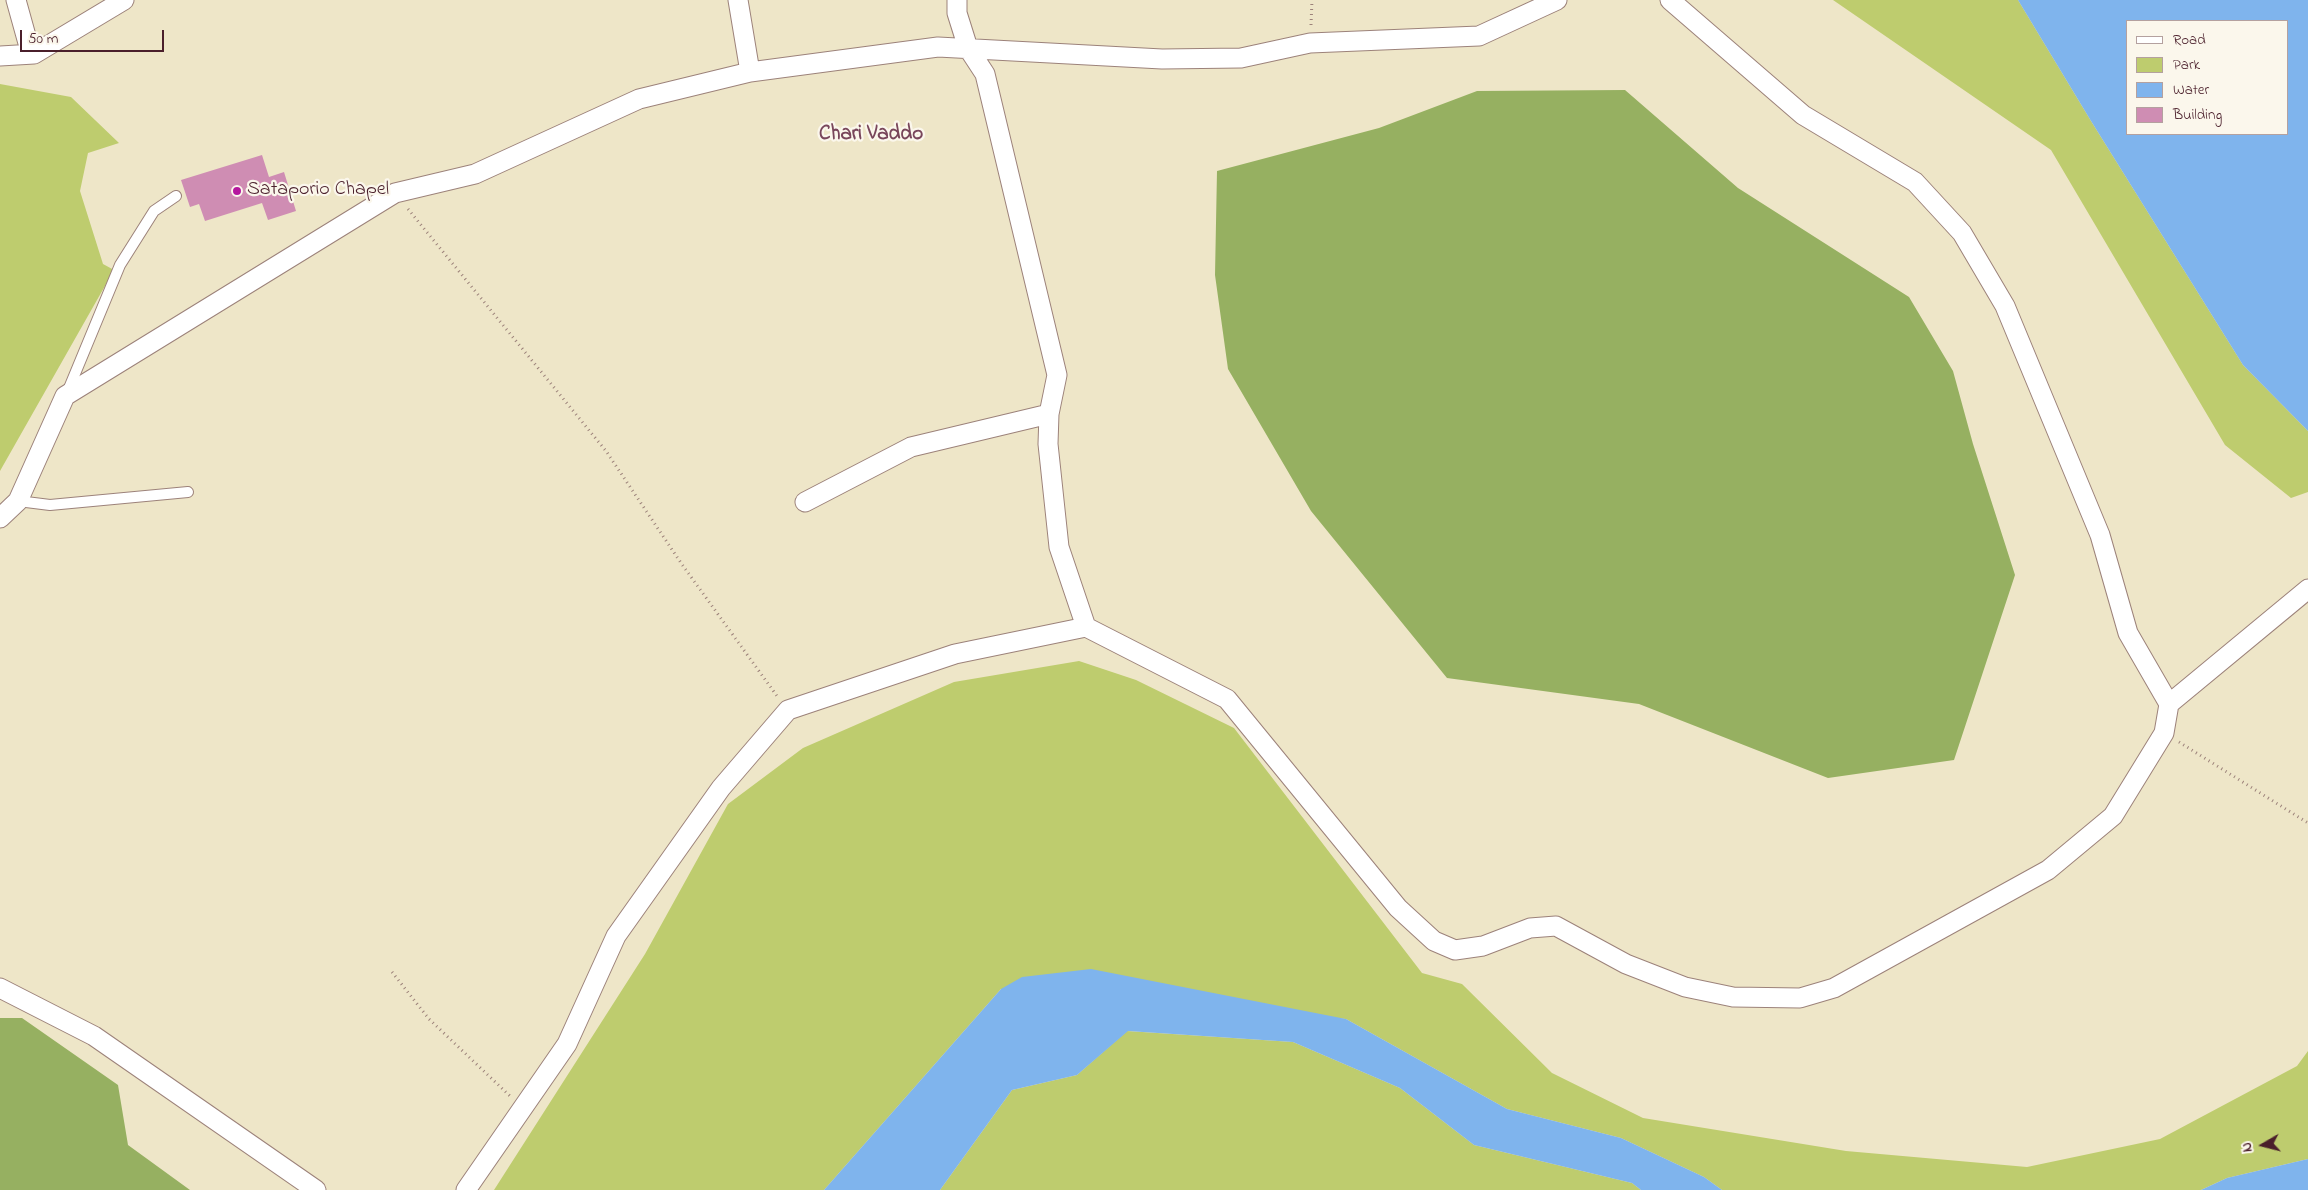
<!DOCTYPE html>
<style>
body{margin:0}
#map{position:relative;width:2308px;height:1190px;overflow:hidden;background:#eee6c8;font-family:"Indie Flower",sans-serif}
canvas{display:block}
.legend{position:absolute;left:2126px;top:20px;width:162px;height:115px;box-sizing:border-box;background:#fbf7ec;border:1px solid #b4a19f;margin:0;padding:6px 9px;list-style:none;font-size:15px;color:#4a1f2b}
.legend li{display:flex;align-items:center;gap:10px;height:25px}
.legend b{width:25px;border:1px solid #b4a19f}
.north{position:absolute;left:2238px;top:1120px;width:50px;height:50px;-webkit-text-stroke:4px #fbf7ec;paint-order:stroke;rotate:262deg;font-size:14px;font-weight:700;line-height:20px;text-align:center;color:#4a1f2b}
.north::after{content:'';display:block;margin:auto;width:18px;height:22px;background:#4a1f2b;clip-path:polygon(50% 0,100% 100%,50% 72%,0 100%)}
.scale{position:absolute;left:20px;top:30px;width:144px;height:22px;box-sizing:border-box;border:2px solid #4a1f2b;border-top:0;padding-left:6px;font-size:15px;line-height:18px;white-space:nowrap;color:#4a1f2b;-webkit-text-stroke:4px #fbf7ec;paint-order:stroke}
</style>
<div id="map">
<canvas width="2308" height="1190"></canvas>
<ul class="legend">
<li><b style="height:6px;background:#fff"></b>Road</li>
<li><b style="height:14px;background:#becc6e"></b>Park</li>
<li><b style="height:14px;background:#7fb4ed"></b>Water</li>
<li><b style="height:14px;background:#cf8db3"></b>Building</li>
</ul>
<div class="north">N</div>
<div class="scale">50 m</div>
</div>
<script>
const g = document.querySelector('canvas').getContext('2d');
g.lineJoin = 'round';
function fill(path, color) { g.fillStyle = color; g.fill(path, 'evenodd'); }
const shape = rows => new Path2D(rows.map(r => 'M' + r).join(''));
function trace(path, color, width, dash) { g.strokeStyle = color; g.lineWidth = width; g.lineCap = dash ? 'butt' : 'round'; g.setLineDash(dash || []); g.stroke(path); }
function write(font, color, halo, rows, align = 'center') {
  g.font = font + ' "Indie Flower",sans-serif'; g.lineWidth = 4.5; g.setLineDash([]); g.textBaseline = 'middle'; g.strokeStyle = halo; g.fillStyle = color; for (const [text, x, y, turn = 0] of rows) {
    g.save(); g.translate(x, y); g.rotate((+turn || 0) * Math.PI / 180); g.textAlign = isNaN(turn) ? turn : align; if (halo) g.strokeText(text, 0, 0); g.fillText(text, 0, 0); g.restore();
  }
}
const green = shape([
 [1833,0,2018,0,2091,121,2243,365,2308,431,2308,492,2291,498,2225,445,2051,150],
 [0,84,71,97,119,143,88,153,80,191,103,264,114,270,0,471],
 [1079,661,1136,680,1234,728,1422,973,1462,984,1552,1073,1643,1118,1846,1151,2027,1167,2160,1139,2297,1066,2308,1051,2308,1159,2227,1178,2201,1190,1722,1190,1704,1177,1621,1138,1507,1109,1346,1019,1001,989,824,1190,494,1190,645,954,728,804,803,748,954,682],
 [1127,1031,1293,1042,1400,1088,1474,1145,1632,1183,1641,1190,940,1190,1012,1090,1077,1075]
]);
const forest = shape([
 [1625,90,1738,188,1909,297,1953,371,1973,444,2015,575,1954,760,1828,778,1639,704,1447,678,1311,511,1228,369,1215,275,1217,171,1379,128,1477,91],
 [0,1018,22,1018,118,1085,128,1145,190,1190,0,1190]
]);
const water = shape([
 [2018,0,2308,0,2308,431,2243,365,2091,121],
 [2287,21,2287,134,2127,134,2127,21],
 [1091,969,1346,1019,1507,1109,1621,1138,1704,1177,1722,1190,1641,1190,1632,1183,1474,1145,1400,1088,1293,1042,1128,1031,1077,1075,1012,1090,940,1190,824,1190,1001,989,1022,977],
 [2308,1159,2308,1190,2201,1190,2227,1178]
]);
const building = shape([
 [262,155,269,177,284,172,296,211,268,220,262,203,205,221,199,204,190,207,181,180]
]);
const path = shape([
 [1311,25,1312,0],
 [408,209,606,451,681,563,777,696],
 [2179,742,2308,823],
 [392,972,429,1019,510,1096]
]);
const lane = shape([
 [67,393,120,265,154,211,176,196],
 [18,501,50,505,188,492]
]);
const street = shape([
 [16,0,31,54],
 [738,0,750,72],
 [957,0,957,13,968,48,985,74,1057,375,1049,414,1048,444,1059,547,1086,627],
 [1670,0,1803,115,1915,182,1962,233,2005,306,2100,535,2128,633,2169,704],
 [0,56,34,54,124,0],
 [805,502,911,447,1049,414],
 [0,518,18,501,65,396,395,193,475,174,639,99,750,72,938,47,1162,59,1241,58,1310,43,1479,36,1557,0],
 [0,988,94,1036,316,1190],
 [466,1190,567,1044,616,936,721,788,788,710,955,654,1086,627,1227,699,1398,908,1434,941,1455,950,1483,946,1530,928,1556,926,1626,964,1685,987,1733,997,1800,998,1834,988,2048,870,2113,816,2164,733,2169,704,2308,589]
]);
const markers = [
 [237,191,5,"#b5179e"]
];
const poiNames = [
 ["Sataporio Chapel",247,191]
];
const neighbourhoodNames = [
 ["Chari Vaddo",871,136]
];
fill(green, '#becc6e');
fill(forest, '#96b061');
fill(water, '#7fb4ed');
fill(building, '#cf8db3');
trace(lane, '#9c827a', 12);
trace(street, '#9c827a', 21);
trace(path, '#9c827a', 3, [1, 4]);
trace(lane, '#fff', 10);
trace(street, '#fff', 19);
for (const [x, y, r, color] of markers) { const dot = new Path2D(); dot.arc(x, y, r, 0, 2 * Math.PI); g.fillStyle = color; g.fill(dot); trace(dot, '#fbf7ec', 2); }
write('20px', '#4a1f2b', '#fbf7ec', poiNames, 'left');
write('bold 21px', '#79465b', '#fbf7ec', neighbourhoodNames);
</script>
